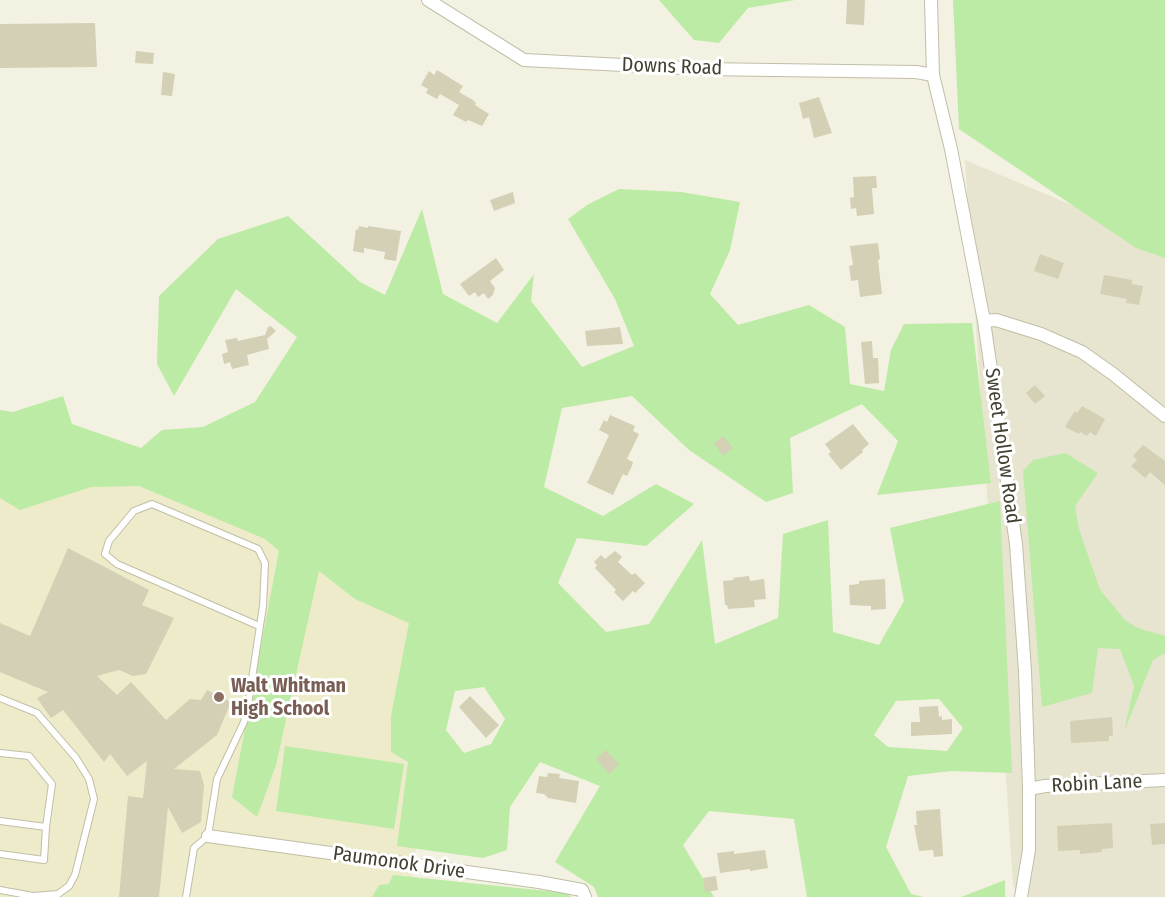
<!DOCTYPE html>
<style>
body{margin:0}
canvas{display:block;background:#f3f1e1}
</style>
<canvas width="1165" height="897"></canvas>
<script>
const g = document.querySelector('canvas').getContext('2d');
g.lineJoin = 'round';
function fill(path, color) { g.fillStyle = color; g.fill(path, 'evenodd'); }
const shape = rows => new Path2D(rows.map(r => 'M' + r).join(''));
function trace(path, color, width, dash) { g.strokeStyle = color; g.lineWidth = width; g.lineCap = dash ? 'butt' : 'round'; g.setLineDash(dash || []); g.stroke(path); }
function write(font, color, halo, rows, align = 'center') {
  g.font = font + ' "Fira Sans Condensed",sans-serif'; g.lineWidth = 6; g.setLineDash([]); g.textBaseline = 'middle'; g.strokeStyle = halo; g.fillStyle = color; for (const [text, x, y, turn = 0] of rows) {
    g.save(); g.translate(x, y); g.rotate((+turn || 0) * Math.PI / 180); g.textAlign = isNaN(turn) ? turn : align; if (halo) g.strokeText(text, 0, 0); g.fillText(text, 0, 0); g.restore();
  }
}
const residential = shape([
 [965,160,1126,228,1165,247,1165,897,1017,897,1013,884]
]);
const education = shape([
 [0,436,467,509,410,888,379,885,372,897,0,897]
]);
const green = shape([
 [659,0,795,0,748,8,719,43,694,40],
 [953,0,1165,0,1165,258,1136,248,959,129],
 [619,189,681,192,740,202,730,250,710,294,738,325,809,305,845,327,850,384,884,391,891,350,904,324,972,323,991,483,877,495,898,441,862,404,790,438,793,493,766,502,689,450,632,396,562,408,544,487,603,516,656,484,694,504,646,546,577,538,558,583,606,632,649,624,702,540,715,644,778,618,783,534,828,520,833,632,879,645,904,601,890,528,1000,501,1012,773,952,771,908,776,886,847,911,894,924,897,807,897,794,819,709,811,683,845,714,897,598,897,594,887,555,862,600,786,540,762,510,807,507,850,483,858,397,846,408,762,391,752,391,716,409,623,355,599,319,571,276,765,257,817,232,797,279,551,265,539,139,486,91,487,20,510,0,498,0,410,13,412,63,396,72,424,141,448,162,430,203,427,255,402,297,337,236,289,174,396,157,364,159,296,218,239,288,216,360,282,385,295,422,209,443,294,497,323,534,274,531,301,582,367,634,346,615,299,568,219,587,205],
 [484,687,505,719,491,744,464,753,446,730,455,691],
 [939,699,963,728,947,751,888,747,874,735,896,701],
 [1065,453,1098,473,1075,506,1079,529,1100,590,1126,621,1138,628,1165,636,1165,653,1153,660,1124,732,1134,686,1120,649,1098,648,1092,693,1042,707,1023,471,1033,460],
 [285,746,404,764,394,829,276,811],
 [393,875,566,893,572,897,372,897,379,885,389,884],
 [1005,880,1005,897,961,897]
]);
const building = shape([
 [847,0,865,0,864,25,846,24],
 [95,23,97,67,0,68,0,24],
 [136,51,154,53,153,64,135,63],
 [437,70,463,86,459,92,473,100,476,103,475,105,489,114,482,126,468,120,466,122,453,115,459,105,440,94,437,99,426,93,428,89,421,85,429,71,434,75],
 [163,72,175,74,172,96,161,95],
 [819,97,832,133,814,138,809,117,803,119,799,103],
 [876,176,877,188,872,188,874,214,857,216,856,208,851,209,850,198,854,197,853,177],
 [513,192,515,203,494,211,490,200],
 [359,226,368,228,368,226,401,231,396,261,384,259,385,252,364,248,364,253,353,251,356,229,358,230],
 [878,243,880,259,878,260,882,294,860,297,858,280,851,281,849,266,853,265,850,246],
 [1040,254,1064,263,1058,279,1034,271],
 [496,258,504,270,490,281,495,288,493,295,488,299,484,293,478,297,475,292,469,296,460,284],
 [1104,275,1132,280,1132,284,1143,286,1139,305,1126,303,1127,299,1100,294],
 [271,326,276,331,267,339,269,349,247,355,249,365,232,369,230,362,224,364,222,354,228,352,225,340,237,338,238,341,265,335,268,327],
 [620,327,623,344,587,346,585,331],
 [872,341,873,358,878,358,879,383,865,384,861,342],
 [1035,385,1045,396,1035,404,1026,393],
 [1082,406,1105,419,1096,436,1090,432,1087,436,1080,432,1079,434,1065,427,1071,417,1075,411,1077,413],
 [610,415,635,426,633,431,639,434,627,459,633,462,632,466,627,476,623,474,613,495,587,483,609,435,599,430,604,420,607,422],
 [853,424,869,444,862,450,863,452,841,470,828,454,831,452,825,444],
 [723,436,733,448,723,456,714,443],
 [1143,445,1165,461,1165,485,1150,472,1145,478,1131,466,1137,460,1133,456],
 [68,548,149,590,142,605,174,618,146,674,133,676,119,670,97,676,117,695,131,682,166,720,190,699,201,700,207,690,231,702,217,735,174,769,200,771,204,785,201,822,182,833,168,807,159,897,119,897,128,796,143,798,147,761,127,776,110,754,104,762,63,710,51,718,37,698,48,692,0,672,0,623,30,636],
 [615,551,622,557,618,562,632,575,635,573,645,583,635,593,633,591,623,601,614,592,616,590,595,568,597,565,594,562,601,555,605,559],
 [749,576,750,581,764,579,766,599,754,600,755,607,728,609,727,605,725,605,723,581,734,580,733,578],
 [885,579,886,609,871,610,871,606,850,605,849,585,859,584,859,581],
 [470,696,499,725,486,738,459,707],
 [938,706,939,717,942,716,942,720,952,719,952,734,911,736,911,722,920,722,919,707],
 [1112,717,1113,736,1109,736,1109,741,1071,743,1070,721],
 [606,750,619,765,609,774,596,759],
 [548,773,560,774,559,778,579,781,576,803,548,798,544,794,536,793,539,776,547,777],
 [940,809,943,856,934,857,933,850,919,851,914,825,917,825,916,811],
 [1112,823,1113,848,1102,849,1102,852,1080,854,1080,850,1058,851,1057,826],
 [1165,823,1165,844,1152,845,1150,824],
 [765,850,768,868,750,871,750,869,720,873,717,853,734,851,734,854],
 [716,876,718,890,705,892,703,878]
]);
const lane = shape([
 [0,698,37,713,76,758,89,779,94,799,75,875,69,886,58,894,33,896,0,890],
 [0,753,29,756,52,784,46,827],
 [0,821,46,827,44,860,0,854],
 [186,897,194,848,208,836,217,779,244,722,248,705,263,606,265,563,258,549,152,504,134,511,109,541,105,554,117,564,259,626]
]);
const street = shape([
 [428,0,524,60,703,69,916,72,933,75],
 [931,0,933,75,951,149,984,321,1016,544,1025,671,1029,789,1029,850,1021,897],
 [984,321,996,320,1041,334,1082,352,1113,374,1165,416],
 [1029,789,1045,786,1165,780],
 [208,836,539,882,582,890,585,897]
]);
const markers = [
 [219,697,6,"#8d6e63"]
];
const streetNames = [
 ["Downs Road",672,67,2],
 ["Sweet Hollow Road",1002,446,82],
 ["Robin Lane",1097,784,-3],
 ["Paumonok Drive",399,863,8]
];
const educationNames = [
 ["Walt Whitman",231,686],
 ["High School",231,709]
];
fill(residential, '#e7e5cf');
fill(education, '#edebc9');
fill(green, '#bceba5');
fill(building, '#d4d0b6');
trace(lane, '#c1bea6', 8);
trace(street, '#c1bea6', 14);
trace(lane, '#fff', 6);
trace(street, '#fff', 12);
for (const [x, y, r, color] of markers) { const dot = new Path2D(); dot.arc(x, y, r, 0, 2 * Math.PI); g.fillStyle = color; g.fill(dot); trace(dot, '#fff', 2); }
write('20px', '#444132', '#fff', streetNames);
write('bold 20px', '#785e54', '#fff', educationNames, 'left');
</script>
